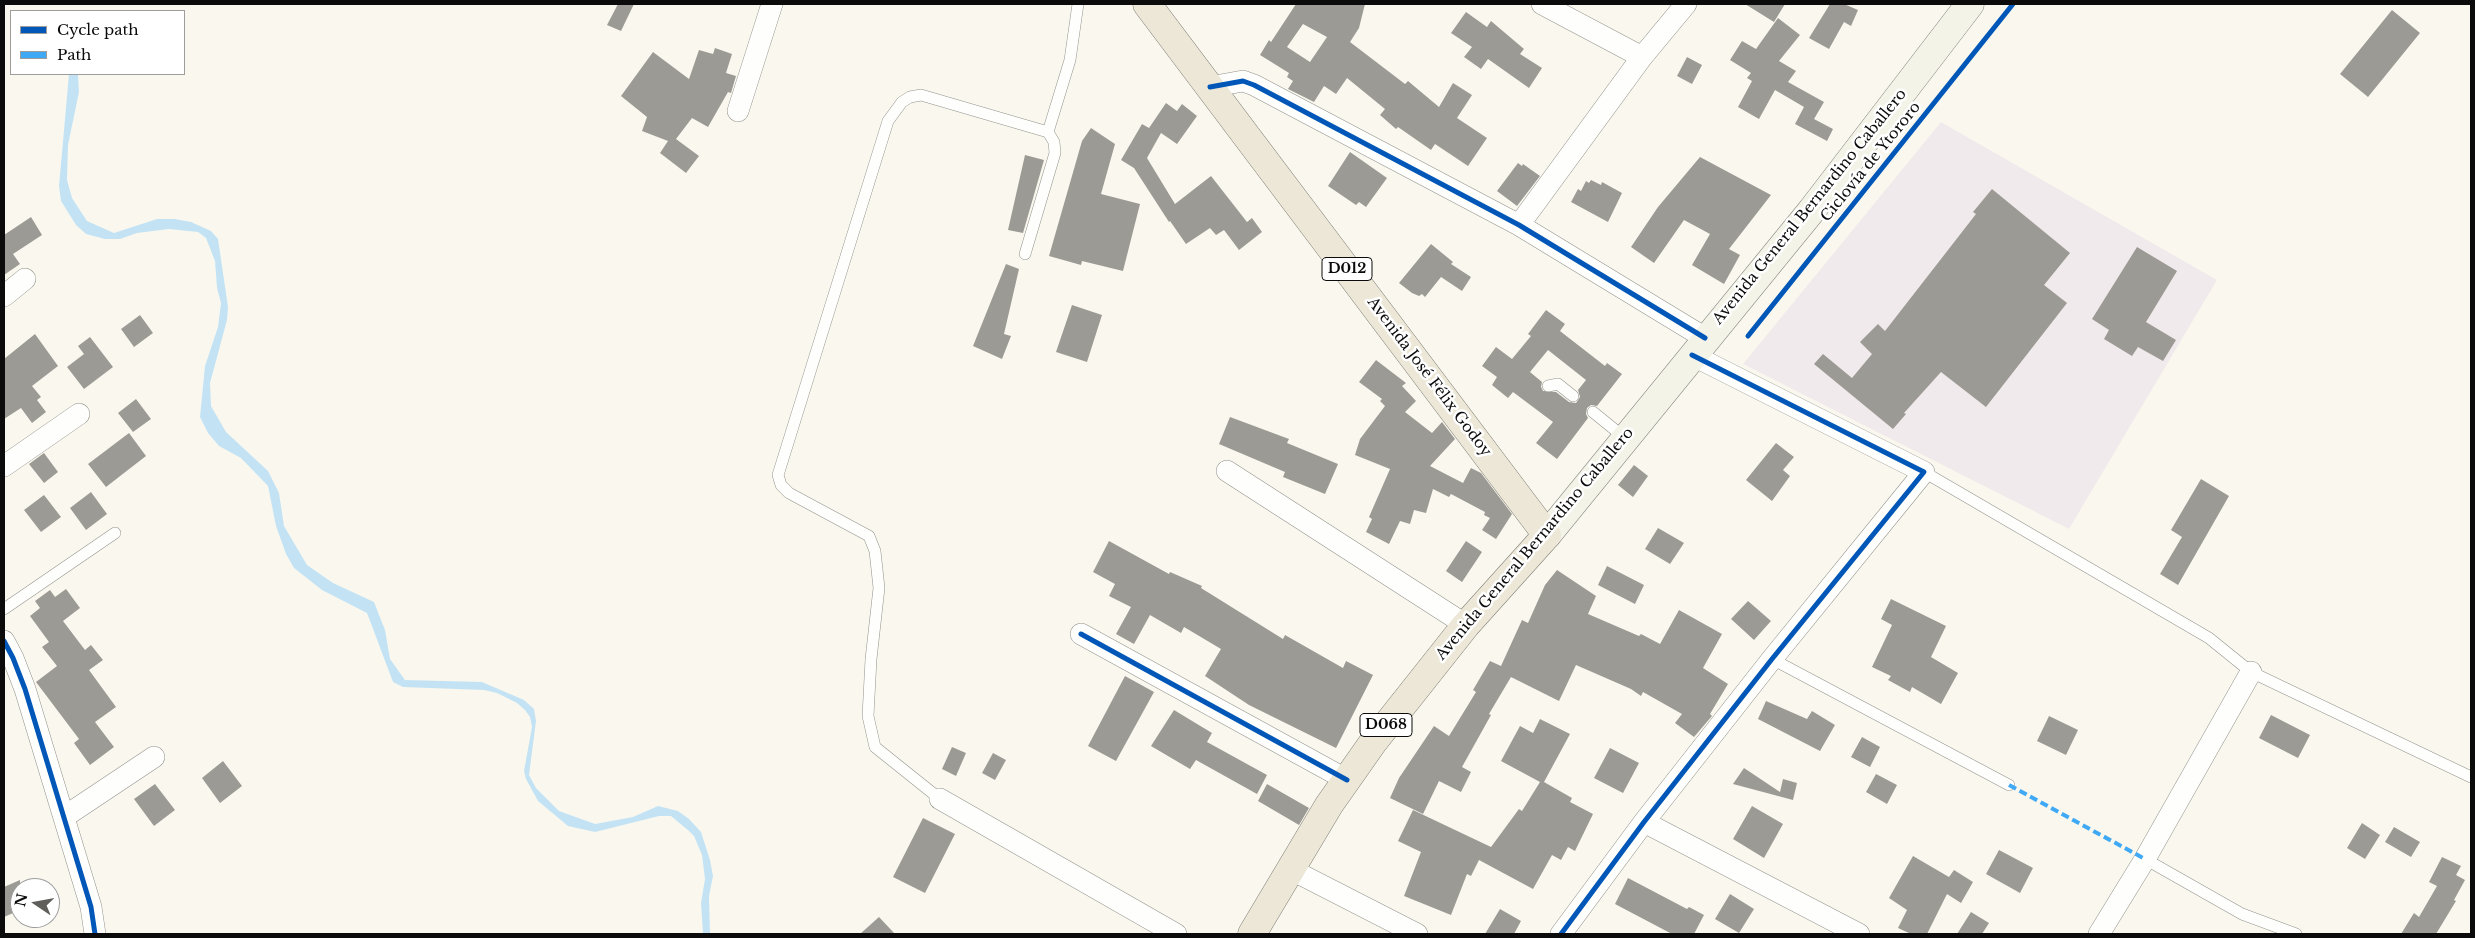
<!DOCTYPE html>
<meta charset="utf-8">
<style>
body{margin:0}
#map{position:relative;width:2475px;height:938px;overflow:hidden;background:#faf8ee;font-family:"Libre Baskerville",serif}
canvas{display:block}
.frame{position:absolute;inset:0;border:5px solid #0b0b0b;pointer-events:none}
.legend{position:absolute;left:10px;top:10px;width:175px;height:65px;box-sizing:border-box;background:#fff;border:1px solid #9d9d9d;margin:0;padding:6px 9px;list-style:none;font-size:15px;color:#0b0b0b}
.legend li{display:flex;align-items:center;gap:10px;height:25px}
.legend b{width:25px;border:1px solid #9d9d9d}
.north{position:absolute;left:10px;top:878px;width:50px;height:50px;box-sizing:border-box;background:#fff;border:1px solid #9d9d9d;border-radius:50%;rotate:282deg;font-size:14px;font-weight:700;line-height:20px;text-align:center;color:#0b0b0b}
.north::after{content:'';display:block;margin:auto;width:18px;height:22px;background:#5f5e5a;clip-path:polygon(50% 0,100% 100%,50% 72%,0 100%)}
</style>
<div id="map">
<canvas width="2475" height="938"></canvas>
<div class="frame"></div>
<ul class="legend">
<li><b style="height:6px;background:#0057b8"></b>Cycle path</li>
<li><b style="height:6px;background:#3fa9f5"></b>Path</li>
</ul>
<div class="north">N</div>
</div>
<script>
const g = document.querySelector('canvas').getContext('2d');
g.lineJoin = 'round';
function fill(path, color) { g.fillStyle = color; g.fill(path, 'evenodd'); }
const shape = rows => new Path2D(rows.map(r => 'M' + r).join(''));
function trace(path, color, width, dash) { g.strokeStyle = color; g.lineWidth = width; g.lineCap = dash ? 'butt' : 'round'; g.setLineDash(dash || []); g.stroke(path); }
function write(font, color, halo, rows, align = 'center') {
  g.font = font + ' "Libre Baskerville",serif'; g.lineWidth = 5; g.setLineDash([]); g.textBaseline = 'middle'; g.strokeStyle = halo; g.fillStyle = color; for (const [text, x, y, turn = 0] of rows) {
    g.save(); g.translate(x, y); g.rotate((+turn || 0) * Math.PI / 180); g.textAlign = isNaN(turn) ? turn : align; if (halo) g.strokeText(text, 0, 0); g.fillText(text, 0, 0); g.restore();
  }
}
const industrial = shape([
 [1941,122,2217,280,2069,529,1743,364]
]);
const water = shape([
 [69,74,78,74,79,92,68,145,67,180,72,198,87,221,114,233,157,219,175,219,191,222,211,231,218,239,228,307,227,320,210,383,211,406,226,432,268,471,279,493,284,526,307,565,333,583,374,602,385,630,390,659,405,680,482,682,524,700,534,709,536,721,529,775,536,788,559,811,595,824,633,817,658,806,678,811,689,819,701,832,710,860,713,876,709,896,710,934,703,934,701,903,705,879,702,855,694,836,689,831,671,816,659,816,595,832,568,826,538,801,526,779,524,771,532,727,530,717,525,710,517,703,497,693,484,690,403,687,393,682,367,613,322,590,294,568,286,554,276,526,268,486,241,458,219,446,208,433,200,417,205,366,218,327,221,303,217,288,215,261,206,238,198,232,169,229,137,233,120,239,105,239,86,234,76,225,61,201,59,186]
]);
const building = shape([
 [618,4,634,4,621,31,607,25],
 [1296,4,1365,4,1359,28,1350,42,1405,84,1408,81,1439,107,1453,83,1472,95,1457,118,1487,138,1468,166,1435,144,1431,150,1398,127,1396,129,1380,115,1385,109,1347,78,1336,94,1324,86,1314,102,1288,89,1293,81,1287,77,1289,73,1260,55,1269,40,1271,42],
 [1303,24,1327,37,1310,62,1287,47],
 [1745,4,1785,4,1774,22],
 [1830,4,1844,4,1858,10,1851,26,1844,22,1829,49,1809,38],
 [2392,10,2420,33,2368,97,2340,74],
 [1466,12,1487,27,1491,21,1524,49,1520,54,1542,68,1529,88,1488,59,1481,69,1464,57,1472,47,1451,33],
 [1778,18,1800,35,1779,61,1796,71,1788,82,1824,102,1814,119,1833,129,1827,141,1795,124,1804,107,1775,90,1759,119,1738,107,1752,81,1747,78,1751,73,1730,60,1742,41,1756,49],
 [715,48,732,54,726,73,736,76,731,93,728,92,708,127,692,118,676,139,699,156,686,173,660,153,668,141,642,131,647,117,621,96,653,52,689,79,699,50,713,54],
 [1687,57,1702,65,1692,84,1677,76],
 [1166,103,1177,111,1182,104,1197,116,1177,144,1161,133,1147,158,1175,204,1211,176,1247,222,1252,218,1262,232,1239,250,1224,230,1216,235,1210,228,1186,244,1170,221,1169,222,1134,168,1121,160,1142,124,1149,128],
 [1091,128,1115,144,1101,194,1140,204,1123,271,1082,261,1081,265,1049,256,1082,141],
 [1350,152,1387,178,1366,207,1359,202,1356,205,1328,186],
 [1025,155,1044,160,1023,233,1008,230],
 [1700,157,1771,195,1729,249,1740,255,1724,284,1692,265,1710,234,1684,220,1654,263,1631,247,1658,207],
 [1518,163,1522,166,1523,164,1540,176,1517,206,1497,191],
 [1591,180,1601,185,1602,182,1622,193,1608,222,1571,202,1578,189,1581,191,1586,181,1589,183],
 [1992,189,2070,253,2044,285,2067,303,1986,407,1941,372,1904,413,1906,414,1893,429,1814,364,1823,354,1852,378,1872,354,1860,342,1878,324,1885,331,1976,214,1973,212],
 [31,217,42,235,13,254,20,264,4,275,4,235],
 [1431,244,1453,262,1451,264,1471,277,1462,291,1441,277,1425,297,1422,294,1419,296,1412,293,1399,283],
 [2137,247,2177,271,2146,322,2176,340,2163,361,2138,347,2132,356,2104,339,2109,330,2092,319],
 [1006,264,1019,269,1004,334,1011,336,1002,359,973,346],
 [1072,305,1102,315,1087,362,1056,352],
 [1546,310,1565,324,1560,331,1605,366,1607,363,1622,374,1597,406,1591,405,1587,408,1586,414,1588,418,1557,459,1536,443,1553,422,1513,392,1508,398,1492,385,1497,377,1482,366,1496,347,1512,359,1531,336,1528,334],
 [1548,350,1586,380,1578,390,1580,397,1576,403,1569,402,1556,392,1543,391,1541,387,1542,382,1530,372],
 [140,315,153,333,134,347,121,329],
 [35,334,58,366,32,386,41,397,37,400,46,412,32,423,21,408,4,419,4,359],
 [90,337,113,367,84,389,67,367,84,354,78,346],
 [1376,360,1406,383,1402,386,1416,401,1405,412,1432,433,1442,422,1455,439,1430,466,1463,483,1471,468,1481,473,1512,514,1496,539,1482,530,1490,518,1484,515,1485,512,1451,494,1449,497,1433,489,1426,513,1414,510,1410,524,1400,521,1389,544,1366,532,1372,519,1369,517,1390,469,1355,455,1360,439,1385,406,1380,401,1382,399,1359,382],
 [136,399,151,419,133,432,118,413],
 [1230,417,1289,439,1287,443,1338,464,1325,494,1283,477,1285,472,1219,444],
 [129,433,146,456,106,487,88,464],
 [1776,443,1794,457,1783,470,1790,476,1772,501,1746,480],
 [44,453,58,472,44,483,29,464],
 [1634,465,1648,476,1633,497,1618,485],
 [2201,479,2229,496,2178,585,2160,574,2182,537,2171,530],
 [91,492,107,514,86,530,70,508],
 [44,495,61,517,41,532,24,510],
 [1658,528,1684,543,1670,564,1645,549],
 [1109,541,1169,574,1170,572,1202,586,1201,588,1283,639,1285,635,1343,668,1346,661,1373,675,1336,748,1249,705,1205,676,1221,649,1184,627,1181,633,1150,615,1134,644,1116,634,1131,607,1109,596,1115,584,1093,572],
 [1466,541,1482,552,1462,582,1446,571],
 [1607,566,1644,585,1635,604,1598,585],
 [1557,570,1596,596,1588,614,1639,636,1641,634,1660,644,1679,610,1722,634,1703,668,1728,684,1710,714,1712,716,1694,737,1675,723,1682,714,1643,692,1641,696,1631,689,1576,665,1559,701,1511,677,1489,714,1491,715,1462,767,1471,772,1461,792,1439,781,1423,814,1390,798,1399,778,1434,726,1449,736,1476,692,1473,690,1490,661,1501,666,1522,620,1528,623,1545,585],
 [66,589,80,608,63,621,85,650,91,645,103,660,89,670,116,707,95,722,114,747,90,765,74,743,79,739,36,682,57,666,42,647,49,642,30,616,40,608,35,601,50,590,55,597],
 [1891,599,1946,626,1931,657,1958,673,1941,704,1912,687,1910,692,1888,680,1891,676,1872,667,1892,625,1881,619],
 [1748,601,1771,621,1754,640,1731,619],
 [1125,676,1154,692,1116,761,1088,746],
 [1766,701,1807,719,1812,711,1835,725,1820,751,1758,719],
 [1174,710,1212,733,1207,742,1267,775,1257,794,1196,760,1190,769,1151,746],
 [2271,715,2310,735,2298,758,2259,738],
 [2049,716,2078,730,2066,755,2037,741],
 [1540,719,1570,734,1544,782,1572,798,1570,802,1593,814,1575,851,1568,847,1561,860,1552,855,1533,889,1479,860,1471,876,1467,874,1451,915,1404,896,1421,852,1398,841,1413,810,1491,847,1519,809,1522,811,1540,782,1501,761,1520,726,1533,733],
 [1862,737,1880,747,1870,767,1851,757],
 [952,747,966,753,956,776,942,769],
 [1610,748,1639,763,1623,793,1594,778],
 [993,753,1006,760,995,780,982,773],
 [223,761,242,786,220,803,202,778],
 [1744,768,1780,792,1783,779,1797,783,1793,800,1733,784],
 [1876,774,1897,785,1887,804,1866,792],
 [155,784,175,810,154,826,134,799],
 [1267,784,1309,808,1299,825,1258,801],
 [1752,806,1783,824,1764,858,1733,839],
 [923,818,955,834,925,893,893,877],
 [2362,823,2380,835,2365,859,2347,848],
 [2394,827,2420,842,2411,857,2385,842],
 [1999,850,2033,868,2020,893,1986,874],
 [1913,856,1949,877,1954,870,1973,882,1961,903,1947,894,1927,934,1911,934,1898,928,1907,910,1889,898],
 [2442,857,2461,866,2456,875,2465,880,2454,900,2456,901,2436,934,2401,934,2414,913,2419,917,2437,886,2429,882],
 [1628,878,1687,909,1689,907,1704,915,1694,934,1672,934,1615,904],
 [20,880,20,910,4,917,4,887],
 [1730,894,1754,909,1739,933,1715,919],
 [1500,909,1521,921,1514,934,1485,934],
 [1971,912,1989,923,1982,934,1957,934],
 [879,917,895,934,860,934]
]);
const service = shape([
 [1025,254,1055,153,1054,142,1048,132,1070,60,1078,4],
 [1548,386,1558,384,1573,396],
 [1593,412,1625,438],
 [1924,472,2209,638,2251,672,2471,777],
 [4,609,115,533],
 [1772,659,2009,785],
 [940,799,875,747,868,716,871,659,879,588,875,551,869,536,789,493,781,485,778,475,888,121,902,102,910,97,921,95,1048,132],
 [2145,859,2242,914,2296,934]
]);
const minor = shape([
 [1542,4,1642,57],
 [1210,87,1243,81,1254,85,1519,225,1705,338],
 [738,111,772,4],
 [1519,225,1642,57,1686,4],
 [4,296,25,279],
 [4,466,79,414],
 [1227,471,1466,625],
 [1081,634,1347,780],
 [4,641,13,658,25,689,91,907,95,934],
 [940,799,1176,934],
 [64,817,154,757],
 [1644,822,1859,934],
 [1292,870,1417,934],
 [1561,934,1644,822,1772,659,1924,472,1692,355],
 [2099,934,2145,859,2251,672]
]);
const secondary = shape([
 [1547,535,1812,210,1970,4]
]);
const primary = shape([
 [1147,4,1547,535,1466,625,1374,741,1329,805,1252,934]
]);
const quiet = shape([
 [2009,785,2145,859]
]);
const cycleway = shape([
 [1210,87,1243,81,1254,85,1519,225,1705,338],
 [1748,336,2013,4],
 [1081,634,1347,780],
 [4,641,13,658,25,689,91,907,95,934],
 [1561,934,1644,822,1772,659,1924,472,1692,355]
]);
const shields = [
 [1347,269,50],
 [1386,725,52]
];
const shieldNames = [
 ["D012",1347,269],
 ["D068",1386,725]
];
const streetNames = [
 ["Ciclovía de Ytororo",1871,162,-51],
 ["Avenida General Bernardino Caballero",1810,207,-51],
 ["Avenida José Félix Godoy",1429,377,53],
 ["Avenida General Bernardino Caballero",1535,544,-50]
];
fill(industrial, '#f1eaec');
fill(water, '#c3e3f5');
fill(building, '#9c9a94');
trace(service, '#93928d', 12);
trace(minor, '#93928d', 22);
trace(secondary, '#898884', 29);
trace(primary, '#807f7a', 29);
trace(service, '#fefefc', 11);
trace(minor, '#fefefc', 21);
trace(secondary, '#f4f3e8', 28);
trace(primary, '#ece7d6', 28);
trace(quiet, '#3fa9f5', 4, [8, 4]);
trace(cycleway, '#0057b8', 5);
for (const [x, y, w] of shields) { const box = new Path2D(); box.roundRect(x - w / 2, y - 11.5, w, 23, 4); g.fillStyle = '#fff'; g.fill(box); trace(box, '#0b0b0b', 1); }
write('bold 14px', '#0b0b0b', null, shieldNames);
write('15px', '#0b0b0b', '#fff', streetNames);
</script>
